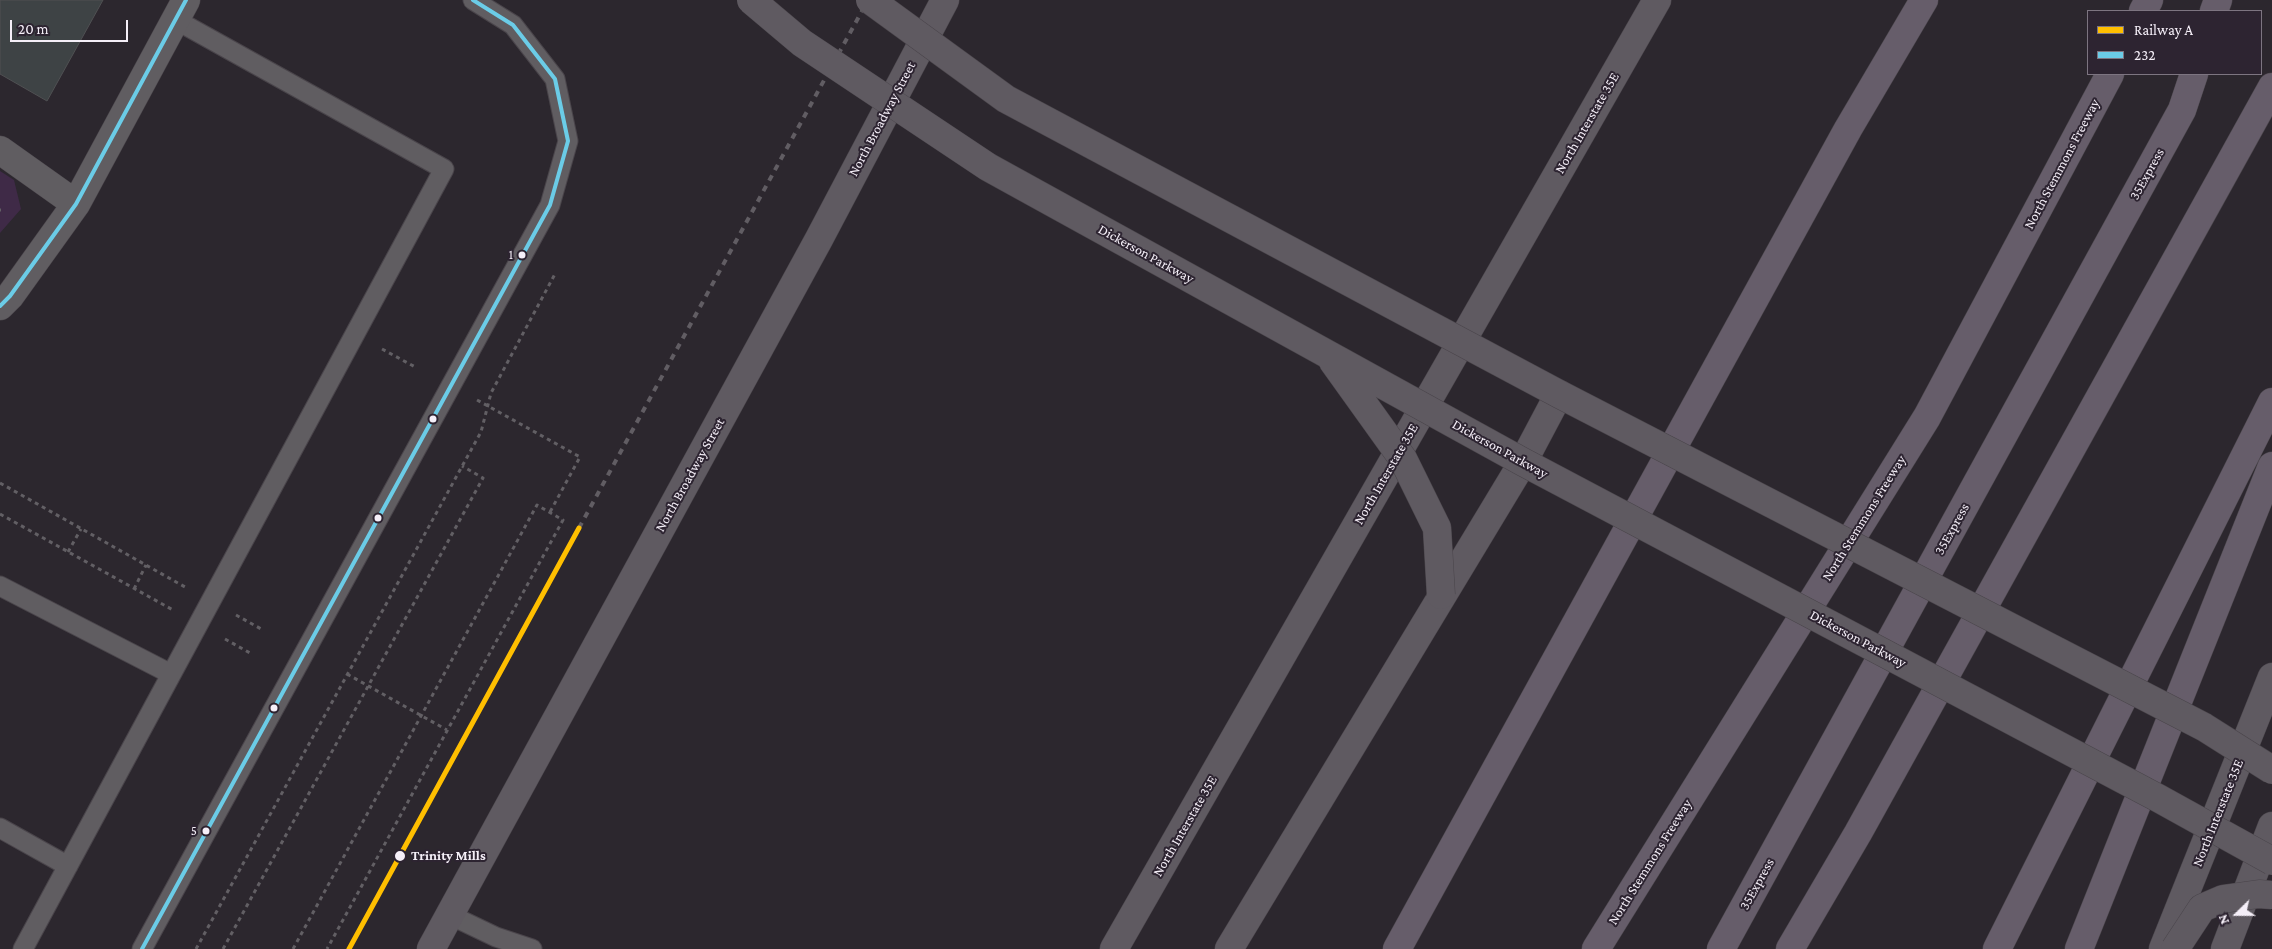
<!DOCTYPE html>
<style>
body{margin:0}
#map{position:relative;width:2272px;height:949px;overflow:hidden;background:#2c272e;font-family:"Crimson Pro",serif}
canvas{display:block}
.legend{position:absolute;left:2087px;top:10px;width:175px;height:65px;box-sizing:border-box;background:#2d2431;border:1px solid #7d7581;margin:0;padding:6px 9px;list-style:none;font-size:15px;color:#f5eff8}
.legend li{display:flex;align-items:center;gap:10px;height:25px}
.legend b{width:25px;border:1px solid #7d7581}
.north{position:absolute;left:2212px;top:889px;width:50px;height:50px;-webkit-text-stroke:4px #2d2431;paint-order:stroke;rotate:248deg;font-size:14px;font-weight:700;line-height:20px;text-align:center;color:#f5eff8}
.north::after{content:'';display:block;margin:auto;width:18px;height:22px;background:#f5eff8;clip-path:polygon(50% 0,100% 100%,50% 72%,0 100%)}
.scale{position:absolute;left:10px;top:20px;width:118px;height:22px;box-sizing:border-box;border:2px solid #f5eff8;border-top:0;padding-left:6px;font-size:15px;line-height:18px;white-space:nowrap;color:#f5eff8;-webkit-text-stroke:4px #2d2431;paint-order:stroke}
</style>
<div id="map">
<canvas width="2272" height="949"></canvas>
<ul class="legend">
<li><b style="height:6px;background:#ffbf00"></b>Railway A</li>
<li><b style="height:6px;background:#6bcce7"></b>232</li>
</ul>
<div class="north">N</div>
<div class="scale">20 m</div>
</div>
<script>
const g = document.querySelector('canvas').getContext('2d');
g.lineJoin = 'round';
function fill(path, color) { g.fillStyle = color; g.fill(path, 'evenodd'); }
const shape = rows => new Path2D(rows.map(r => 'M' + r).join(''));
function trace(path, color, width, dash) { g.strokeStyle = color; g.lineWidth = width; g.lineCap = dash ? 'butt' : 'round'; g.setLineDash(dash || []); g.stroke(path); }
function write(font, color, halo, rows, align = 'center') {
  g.font = font + ' "Crimson Pro",serif'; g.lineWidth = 4; g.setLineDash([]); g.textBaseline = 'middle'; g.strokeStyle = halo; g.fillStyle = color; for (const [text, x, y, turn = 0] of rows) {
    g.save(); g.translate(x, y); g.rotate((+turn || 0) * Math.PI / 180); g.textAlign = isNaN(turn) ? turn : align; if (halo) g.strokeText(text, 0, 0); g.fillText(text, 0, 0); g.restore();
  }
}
const green = shape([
 [0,171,14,180,21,209,0,233]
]);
const building = shape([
 [0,0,103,0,47,101,0,74,0,0]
]);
const path = shape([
 [0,210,1,210],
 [382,349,417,368],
 [477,400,580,457,550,512],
 [0,483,185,587],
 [0,514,173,610],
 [68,552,81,529],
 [134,589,146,565],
 [236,615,263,630],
 [225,639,250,653],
 [347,674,447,730],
 [196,949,481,432,491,393,555,274],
 [223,949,483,478,462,466],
 [293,949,537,505,563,520,327,949]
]);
const lane = shape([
 [0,586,171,674],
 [0,828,68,866],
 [450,915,496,937,532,949],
 [23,949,444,169,176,20],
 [142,949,550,205,568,141,555,79,513,25,473,0]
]);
const street = shape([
 [0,150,76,204],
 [0,306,10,296,76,204,186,0]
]);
const secondary = shape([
 [431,949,819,239,945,0],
 [1114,949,1657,0],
 [1229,949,1523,462,1559,394],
 [2163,949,2272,677],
 [2225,949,2272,826]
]);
const highway = shape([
 [2143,11,2149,0],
 [2214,11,2218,0],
 [1397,949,1848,129,1924,0],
 [1596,949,1927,417,2110,74],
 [1721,949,2182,110,2194,74],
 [1790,949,1858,833,2272,87],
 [1997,949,2272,402],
 [2079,949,2272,466]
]);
const rail = shape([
 [579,528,868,0]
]);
const secondaryBridge = shape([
 [751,0,802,43,988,167,1523,462,2158,798,2272,861],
 [870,0,1006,99,1559,394,2204,727,2272,770],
 [1332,360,1403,459,1437,528,1441,595],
 [2175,949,2202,908,2223,899,2259,894,2272,895]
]);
const bus1 = shape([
 [0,306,10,296,76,204,186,0],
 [142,949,550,205,568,141,555,79,513,25,473,0]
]);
const rail1 = shape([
 [349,949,579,528]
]);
const markers = [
 [522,255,4.5,"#f5eff8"],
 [433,419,4.5,"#f5eff8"],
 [378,518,4.5,"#f5eff8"],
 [274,708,4.5,"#f5eff8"],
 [206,831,4.5,"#f5eff8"],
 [400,856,6,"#f5eff8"]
];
const busNames = [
 ["1",513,255],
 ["5",197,831]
];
const streetNames = [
 ["North Broadway Street",882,119,-62],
 ["North Interstate 35E",1587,123,-60],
 ["North Stemmons Freeway",2062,164,-62],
 ["35Express",2147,174,-61],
 ["Dickerson Parkway",1146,254,29],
 ["Dickerson Parkway",1500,449,29],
 ["North Interstate 35E",1386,474,-60],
 ["North Broadway Street",690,475,-61],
 ["North Stemmons Freeway",1864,518,-58],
 ["35Express",1952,529,-61],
 ["Dickerson Parkway",1858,639,28],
 ["North Interstate 35E",2218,813,-68],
 ["North Interstate 35E",1185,826,-60],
 ["North Stemmons Freeway",1650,862,-58],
 ["35Express",1757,884,-61]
];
const stopNames = [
 ["Trinity Mills",411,856]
];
fill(green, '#3f2a47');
fill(building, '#3e4345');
trace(building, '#505153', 1);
trace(lane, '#4a454b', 21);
trace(street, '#4a454b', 29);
trace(secondary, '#4a454b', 29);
trace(highway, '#4a454b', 29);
trace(path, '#625f64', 3, [4, 4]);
trace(lane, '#605d61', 19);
trace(street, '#605d61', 28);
trace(secondary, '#5f5a61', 28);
trace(highway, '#665d6a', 28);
trace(rail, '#615d63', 4, [6, 6]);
trace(secondaryBridge, '#4a454b', 29, []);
trace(secondaryBridge, '#5f5a61', 28);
trace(bus1, '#6bcce7', 4);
trace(rail1, '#ffbf00', 5);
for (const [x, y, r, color] of markers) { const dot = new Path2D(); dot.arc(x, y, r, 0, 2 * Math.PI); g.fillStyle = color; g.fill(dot); trace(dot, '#2d2431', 2); }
write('13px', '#f5eff8', '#2d2431', busNames, 'right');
write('14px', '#f5eff8', '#2d2431', streetNames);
write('bold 14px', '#f5eff8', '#2d2431', stopNames, 'left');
</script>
